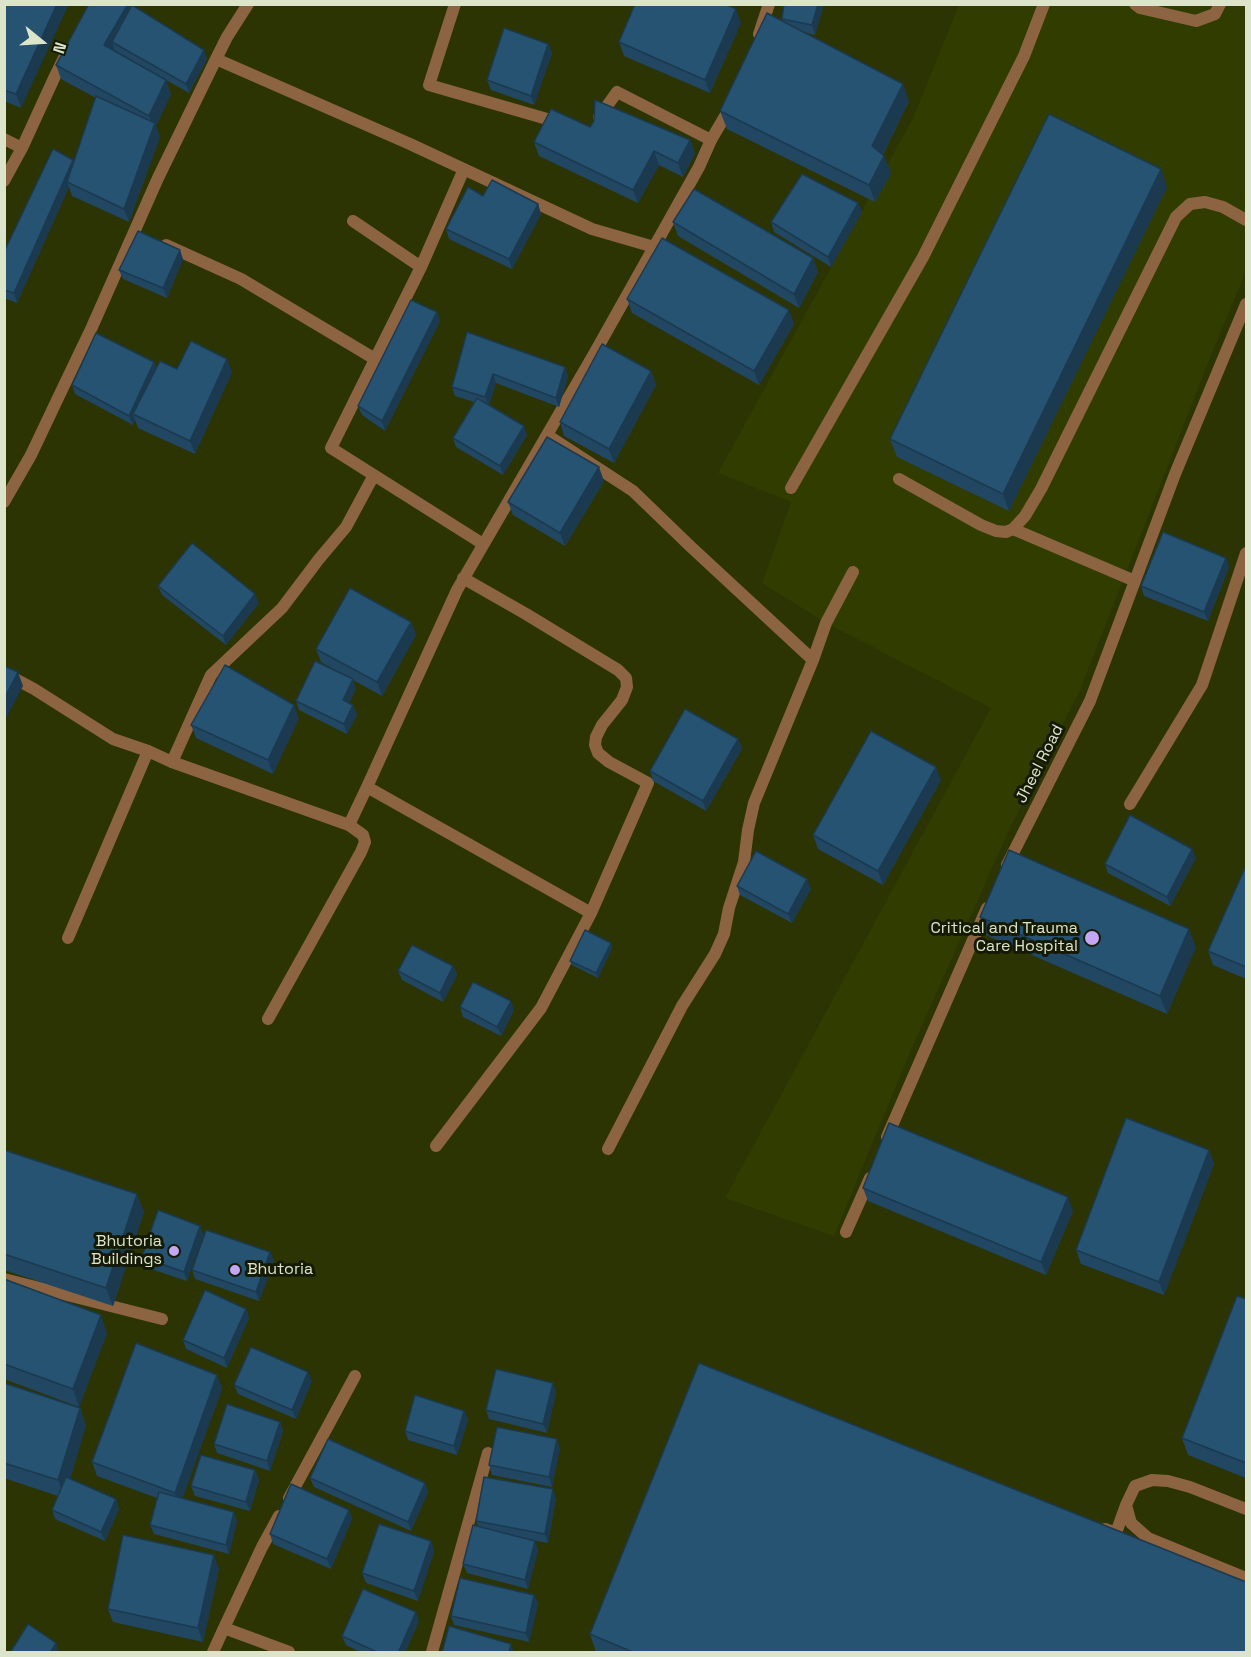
<!DOCTYPE html>
<style>
body{margin:0}
#map{position:relative;width:1251px;height:1657px;overflow:hidden;background:#2b3402;font-family:"Space Grotesk",sans-serif}
canvas{display:block}
.frame{position:absolute;inset:0;border:6px solid #dce4ca;pointer-events:none}
.north{position:absolute;left:12px;top:12px;width:60px;height:60px;-webkit-text-stroke:4px #151a07;paint-order:stroke;rotate:108deg;font-size:16px;font-weight:700;line-height:24px;text-align:center;color:#dce4ca}
.north::after{content:'';display:block;margin:auto;width:21px;height:27px;background:#dce4ca;clip-path:polygon(50% 0,100% 100%,50% 72%,0 100%)}
</style>
<div id="map">
<canvas width="1251" height="1657"></canvas>
<div class="frame"></div>
<div class="north">N</div>
</div>
<script>
const g = document.querySelector('canvas').getContext('2d');
g.lineJoin = 'round';
function fill(path, color) { g.fillStyle = color; g.fill(path, 'evenodd'); }
const shape = rows => new Path2D(rows.map(r => 'M' + r).join(''));
function trace(path, color, width, dash) { g.strokeStyle = color; g.lineWidth = width; g.lineCap = dash ? 'butt' : 'round'; g.setLineDash(dash || []); g.stroke(path); }
function write(font, color, halo, rows, align = 'center') {
  g.font = font + ' "Space Grotesk",sans-serif'; g.lineWidth = 6; g.setLineDash([]); g.textBaseline = 'middle'; g.strokeStyle = halo; g.fillStyle = color; for (const [text, x, y, turn = 0] of rows) {
    g.save(); g.translate(x, y); g.rotate((+turn || 0) * Math.PI / 180); g.textAlign = isNaN(turn) ? turn : align; if (halo) g.strokeText(text, 0, 0); g.fillText(text, 0, 0); g.restore();
  }
}
const built = shape([
 [959,5,1246,5,1246,271,1210,358,1080,690,1010,828,911,1050,834,1236,725,1198,991,708,826,623,762,583,791,502,718,473,913,118]
]);
const service = shape([
 [455,4,429,85,561,123],
 [1135,4,1140,8,1196,21,1215,14,1220,4],
 [216,59,410,144,592,229,654,247],
 [599,117,617,92,711,140],
 [4,139,22,148],
 [4,181,22,148,55,76,65,56],
 [353,221,421,267,331,448,483,544],
 [166,245,241,279,375,359],
 [421,267,464,169],
 [899,479,981,525,996,531,1006,532,1013,529,1025,516,1041,489,1176,217,1190,204,1205,202,1223,207,1246,220],
 [791,488,923,257,1024,56,1044,4],
 [4,502,31,455,58,398,92,327,158,178,216,59,227,37,248,4],
 [1013,529,1135,581],
 [172,762,211,675,282,608,319,559,346,527,374,475],
 [1007,865,1090,701,1175,474,1246,304],
 [68,938,148,751],
 [887,1137,987,908],
 [846,1232,870,1178],
 [1246,1509,1190,1487,1168,1481,1152,1480,1135,1486,1126,1505,1131,1523,1148,1538,1246,1578],
 [1105,1529,1116,1533,1126,1505]
]);
const minor = shape([
 [759,34,769,4],
 [547,435,633,491,691,547,813,660],
 [4,673,34,689,113,739,148,751,172,762,349,825,363,835,365,842,361,852,268,1019],
 [367,787,591,913],
 [1130,804,1202,685,1246,553],
 [349,825,367,787,457,590,594,354,699,167,711,140,731,106],
 [436,1146,541,1008,591,913,648,783,609,762,598,753,595,745,596,737,602,725,622,700,627,687,626,678,618,670,526,614,463,578],
 [608,1149,682,1006,715,954,724,934,729,908,744,862,748,830,754,803,813,660,826,623,853,572],
 [4,1279,162,1319],
 [289,1498,355,1376],
 [224,1628,262,1547,279,1516],
 [213,1652,224,1628,289,1652],
 [432,1652,488,1453]
]);
const wall = shape([
 [4,4,21,108,4,101],
 [89,4,207,59,189,93,115,51,114,49,114,50,166,80,171,94,156,126,160,137,129,222,72,196,69,187,17,303,4,298,4,252,74,162,96,98,61,79,56,65],
 [784,4,824,4,815,35,804,32,909,101,883,155,891,173,875,202,727,129,720,111,782,21,782,19],
 [741,23,710,93,624,56,619,42],
 [548,44,552,53,534,105,491,90,487,80],
 [590,127,690,140,695,153,683,177,659,165,638,203,539,156,534,142],
 [1167,187,1009,511,897,457,890,439],
 [483,196,538,204,541,214,512,269,449,239,446,229],
 [858,203,862,212,831,267,774,232,771,222],
 [673,222,813,258,818,272,799,308,678,236],
 [183,259,167,298,123,279,119,270],
 [627,299,794,324,759,385,632,313],
 [437,312,440,321,385,431,362,415,358,406],
 [467,332,565,367,568,376,559,407,496,383,489,405,527,435,503,475,456,447,453,438,474,402,455,396,452,387],
 [154,362,156,367,232,372,195,454,138,428,135,420,133,425,75,394,72,385],
 [651,371,656,385,614,463,564,436,560,422],
 [604,481,565,546,513,515,508,502],
 [1226,558,1229,567,1208,621,1144,596,1141,586],
 [158,586,259,603,226,645,162,595],
 [411,622,416,635,382,696,353,680,356,689,349,703,353,705,357,715,347,734,299,710,296,701,345,676,321,662,316,649],
 [299,718,273,774,196,738,191,725],
 [738,739,742,749,706,811,653,781,650,771],
 [941,780,883,885,818,849,813,835],
 [1196,858,1170,906,1108,873,1105,864],
 [1246,869,1246,979,1213,965,1208,951],
 [737,886,811,889,792,923,740,895],
 [980,917,1196,947,1167,1014,986,935],
 [611,943,612,948,598,978,572,965,570,961],
 [453,966,457,975,443,1002,402,980,398,971],
 [460,1007,514,1010,501,1036,463,1017],
 [4,1150,144,1212,113,1306,4,1270],
 [1209,1150,1214,1164,1164,1295,1081,1264,1076,1250],
 [863,1188,1073,1211,1046,1275,868,1201],
 [200,1226,203,1235,187,1281,145,1267,142,1257],
 [270,1252,274,1261,259,1301,195,1279,192,1270],
 [4,1279,107,1333,79,1407,4,1379],
 [1246,1299,1246,1478,1188,1455,1182,1438],
 [246,1309,249,1318,227,1368,186,1349,183,1340],
 [217,1375,222,1389,182,1498,237,1521,229,1554,154,1534,150,1525,157,1498,97,1476,92,1462],
 [312,1381,296,1419,238,1394,234,1385],
 [4,1383,80,1408,86,1425,70,1479,116,1499,119,1509,105,1541,55,1519,52,1510,58,1496,4,1478],
 [553,1383,556,1393,547,1433,489,1419,486,1410],
 [464,1411,468,1420,457,1455,408,1440,405,1431],
 [280,1422,283,1431,270,1471,217,1453,214,1444],
 [560,1448,552,1487,492,1475,489,1465],
 [255,1470,259,1480,250,1511,195,1496,191,1486],
 [310,1478,425,1483,428,1492,411,1531,314,1487],
 [556,1498,548,1543,531,1540,535,1541,538,1550,528,1589,467,1573,463,1564,478,1526,476,1521],
 [349,1510,352,1519,331,1569,273,1544,270,1534],
 [431,1541,434,1551,418,1601,366,1583,362,1573],
 [219,1569,203,1642,113,1622,108,1609],
 [534,1595,538,1604,529,1642,454,1625,451,1616],
 [419,1621,405,1653,362,1653,346,1645,342,1636],
 [590,1634,1246,1653,598,1653,596,1652]
]);
const shadedWall = shape([
 [57,4,69,4,21,108,16,94],
 [128,4,132,4,112,42,114,49,109,58,104,45],
 [818,4,824,4,815,35,812,25],
 [736,9,741,23,710,93,705,80],
 [548,44,552,53,534,105,531,96],
 [204,50,207,59,189,93,186,84],
 [166,80,171,94,156,126,160,137,129,222,124,209,153,128,149,116],
 [903,84,909,101,878,164,872,146],
 [690,140,695,153,683,177,678,163],
 [654,151,659,165,638,203,633,190],
 [884,156,891,173,875,202,869,185],
 [73,160,77,169,67,182,69,187,17,303,14,293],
 [1161,169,1167,187,1009,511,1003,494],
 [858,203,862,212,831,267,828,257],
 [538,204,541,214,512,269,509,259],
 [180,250,183,259,167,298,163,288],
 [813,258,818,272,799,308,794,294],
 [789,310,794,324,759,385,754,371],
 [437,312,440,321,385,431,382,421],
 [227,359,232,372,195,454,190,441],
 [154,362,158,371,133,414,135,420,133,425,129,416],
 [565,367,568,376,559,407,556,398],
 [651,371,656,385,614,463,609,449],
 [493,374,496,383,489,406,485,397],
 [524,426,527,435,503,475,500,466],
 [599,467,604,481,565,546,560,533],
 [1226,558,1229,567,1208,621,1204,612],
 [255,594,259,603,226,645,223,636],
 [411,622,416,635,382,696,377,682],
 [18,672,23,686,4,722,4,699],
 [353,679,356,689,346,710,343,700],
 [294,705,299,718,273,774,268,760],
 [353,705,357,715,347,734,344,724],
 [738,739,742,749,706,811,703,801],
 [936,767,941,780,883,885,878,871],
 [1192,849,1196,858,1170,906,1167,897],
 [807,879,811,889,792,923,788,914],
 [1189,929,1196,947,1167,1014,1160,996],
 [611,943,612,948,598,978,596,973],
 [453,966,457,975,443,1002,440,993],
 [511,1001,514,1010,501,1036,497,1027],
 [1209,1150,1214,1164,1164,1295,1159,1282],
 [137,1194,144,1212,113,1306,106,1288],
 [1068,1197,1073,1211,1046,1275,1041,1262],
 [200,1226,203,1235,187,1281,184,1272],
 [270,1252,274,1261,259,1301,256,1292],
 [246,1309,249,1318,227,1368,224,1358],
 [101,1315,107,1333,79,1407,73,1389],
 [308,1372,312,1381,296,1419,292,1410],
 [217,1375,222,1389,180,1506,175,1493],
 [553,1383,556,1393,547,1433,543,1424],
 [80,1408,86,1425,65,1498,58,1480],
 [464,1411,468,1420,457,1455,454,1446],
 [280,1422,283,1431,270,1471,267,1461],
 [557,1439,560,1448,552,1487,549,1477],
 [255,1470,259,1480,250,1511,246,1502],
 [425,1483,428,1492,411,1531,408,1522],
 [553,1489,556,1498,548,1543,545,1534],
 [116,1499,119,1509,105,1541,101,1532],
 [349,1510,352,1519,331,1569,327,1559],
 [234,1512,237,1521,229,1554,226,1545],
 [431,1541,434,1551,418,1601,414,1591],
 [535,1541,538,1550,528,1589,525,1580],
 [214,1555,219,1569,203,1642,198,1628],
 [534,1595,538,1604,529,1642,526,1633],
 [416,1612,419,1621,405,1653,398,1653],
 [56,1643,59,1652,50,1653],
 [511,1644,514,1653,509,1653]
]);
const building = shape([
 [4,4,57,4,16,94,4,90,4,4],
 [89,4,128,4,104,45,166,80,149,116,56,65,89,4],
 [635,4,725,4,736,9,705,80,619,42,635,4],
 [784,4,818,4,812,25,782,19,784,4],
 [132,5,204,50,186,84,112,42,132,5],
 [767,13,903,84,872,146,884,156,869,185,720,111,767,13],
 [504,28,548,44,531,96,487,80,504,28],
 [96,96,155,123,124,209,67,182,96,96],
 [595,100,690,140,678,163,654,151,633,190,534,142,551,109,590,127,594,121,595,100],
 [1049,114,1161,169,1003,494,890,439,1049,114],
 [53,149,73,160,14,293,4,290,4,252,53,149],
 [802,174,858,203,828,257,771,222,802,174],
 [492,180,538,204,509,259,446,229,468,187,483,196,492,180],
 [694,189,813,258,794,294,673,222,694,189],
 [138,231,180,250,163,288,119,270,138,231],
 [662,238,789,310,754,371,627,299,662,238],
 [411,300,437,312,382,421,358,406,411,300],
 [467,332,565,367,556,398,493,374,485,397,452,387,467,332],
 [96,333,154,362,129,416,72,385,96,333],
 [191,341,227,359,190,441,133,414,160,361,177,369,191,341],
 [602,344,651,371,609,449,560,422,602,344],
 [477,398,524,426,500,466,453,438,477,398],
 [547,437,599,467,560,533,508,502,547,437],
 [1163,532,1226,558,1204,612,1141,586,1163,532],
 [192,543,255,594,223,636,158,586,192,543],
 [350,588,411,622,377,682,316,649,350,588],
 [315,661,353,679,343,700,353,705,344,724,296,701,315,661],
 [225,665,294,705,268,760,191,725,225,665],
 [4,666,18,672,4,699,4,666],
 [685,709,738,739,703,801,650,771,685,709],
 [871,731,936,767,878,871,813,835,871,731],
 [1130,815,1192,849,1167,897,1105,864,1130,815],
 [1009,850,1189,929,1160,996,980,917,1009,850],
 [756,851,807,879,788,914,737,886,756,851],
 [1245,868,1246,869,1246,967,1208,951,1245,868],
 [585,930,611,943,596,973,570,961,585,930],
 [412,945,453,966,440,993,398,971,412,945],
 [473,982,511,1001,497,1027,460,1007,473,982],
 [1126,1118,1209,1150,1159,1282,1076,1250,1126,1118],
 [889,1123,1068,1197,1041,1262,863,1188,889,1123],
 [4,1150,137,1194,106,1288,4,1254,4,1150],
 [158,1210,200,1226,184,1272,142,1257,158,1210],
 [206,1230,270,1252,256,1292,192,1270,206,1230],
 [4,1279,101,1315,73,1389,4,1364,4,1279],
 [205,1290,246,1309,224,1358,183,1340,205,1290],
 [1237,1296,1246,1299,1246,1463,1182,1438,1237,1296],
 [136,1343,217,1375,175,1493,92,1462,136,1343],
 [251,1347,308,1372,292,1410,234,1385,251,1347],
 [699,1363,1246,1582,1246,1653,635,1653,590,1634,699,1363],
 [496,1369,553,1383,543,1424,486,1410,496,1369],
 [4,1383,80,1408,58,1480,4,1463,4,1383],
 [415,1395,464,1411,454,1446,405,1431,415,1395],
 [227,1404,280,1422,267,1461,214,1444,227,1404],
 [497,1427,557,1439,549,1477,489,1465,497,1427],
 [328,1439,425,1483,408,1522,310,1478,328,1439],
 [201,1455,255,1470,246,1502,191,1486,201,1455],
 [66,1477,116,1499,101,1532,52,1510,66,1477],
 [484,1477,553,1489,545,1534,476,1521,484,1477],
 [291,1484,349,1510,327,1559,270,1534,291,1484],
 [159,1492,234,1512,226,1545,150,1525,159,1492],
 [379,1524,431,1541,414,1591,362,1573,379,1524],
 [473,1525,535,1541,525,1580,463,1564,473,1525],
 [123,1535,214,1555,198,1628,108,1609,123,1535],
 [460,1578,534,1595,526,1633,451,1616,460,1578],
 [363,1589,416,1612,398,1653,379,1653,342,1636,363,1589],
 [28,1624,56,1643,50,1653,10,1653,28,1624],
 [449,1626,511,1644,509,1653,442,1653,449,1626]
]);
const markers = [
 [1092,938,8,"#c3a7f2"],
 [174,1251,6,"#c3a7f2"],
 [235,1270,6,"#c3a7f2"]
];
const streetNames = [
 ["Jheel Road",1040,764,-63]
];
const poiNames = [
 ["Critical and Trauma",1078,929],
 ["Care Hospital",1078,947],
 ["Bhutoria",162,1242],
 ["Buildings",162,1260],
 ["Bhutoria",247,1270,"left"]
];
fill(built, '#313c00');
trace(service, '#8d6442', 12);
trace(minor, '#8d6442', 12);
fill(wall, '#214762');
fill(shadedWall, '#1b3a50');
fill(building, '#265372');
trace(building, '#1b3a50', 1.5);
for (const [x, y, r, color] of markers) { const dot = new Path2D(); dot.arc(x, y, r, 0, 2 * Math.PI); g.fillStyle = color; g.fill(dot); trace(dot, '#151a07', 2); }
write('16px', '#dce4ca', '#151a07', streetNames);
write('16px', '#dce4ca', '#151a07', poiNames, 'right');
</script>
